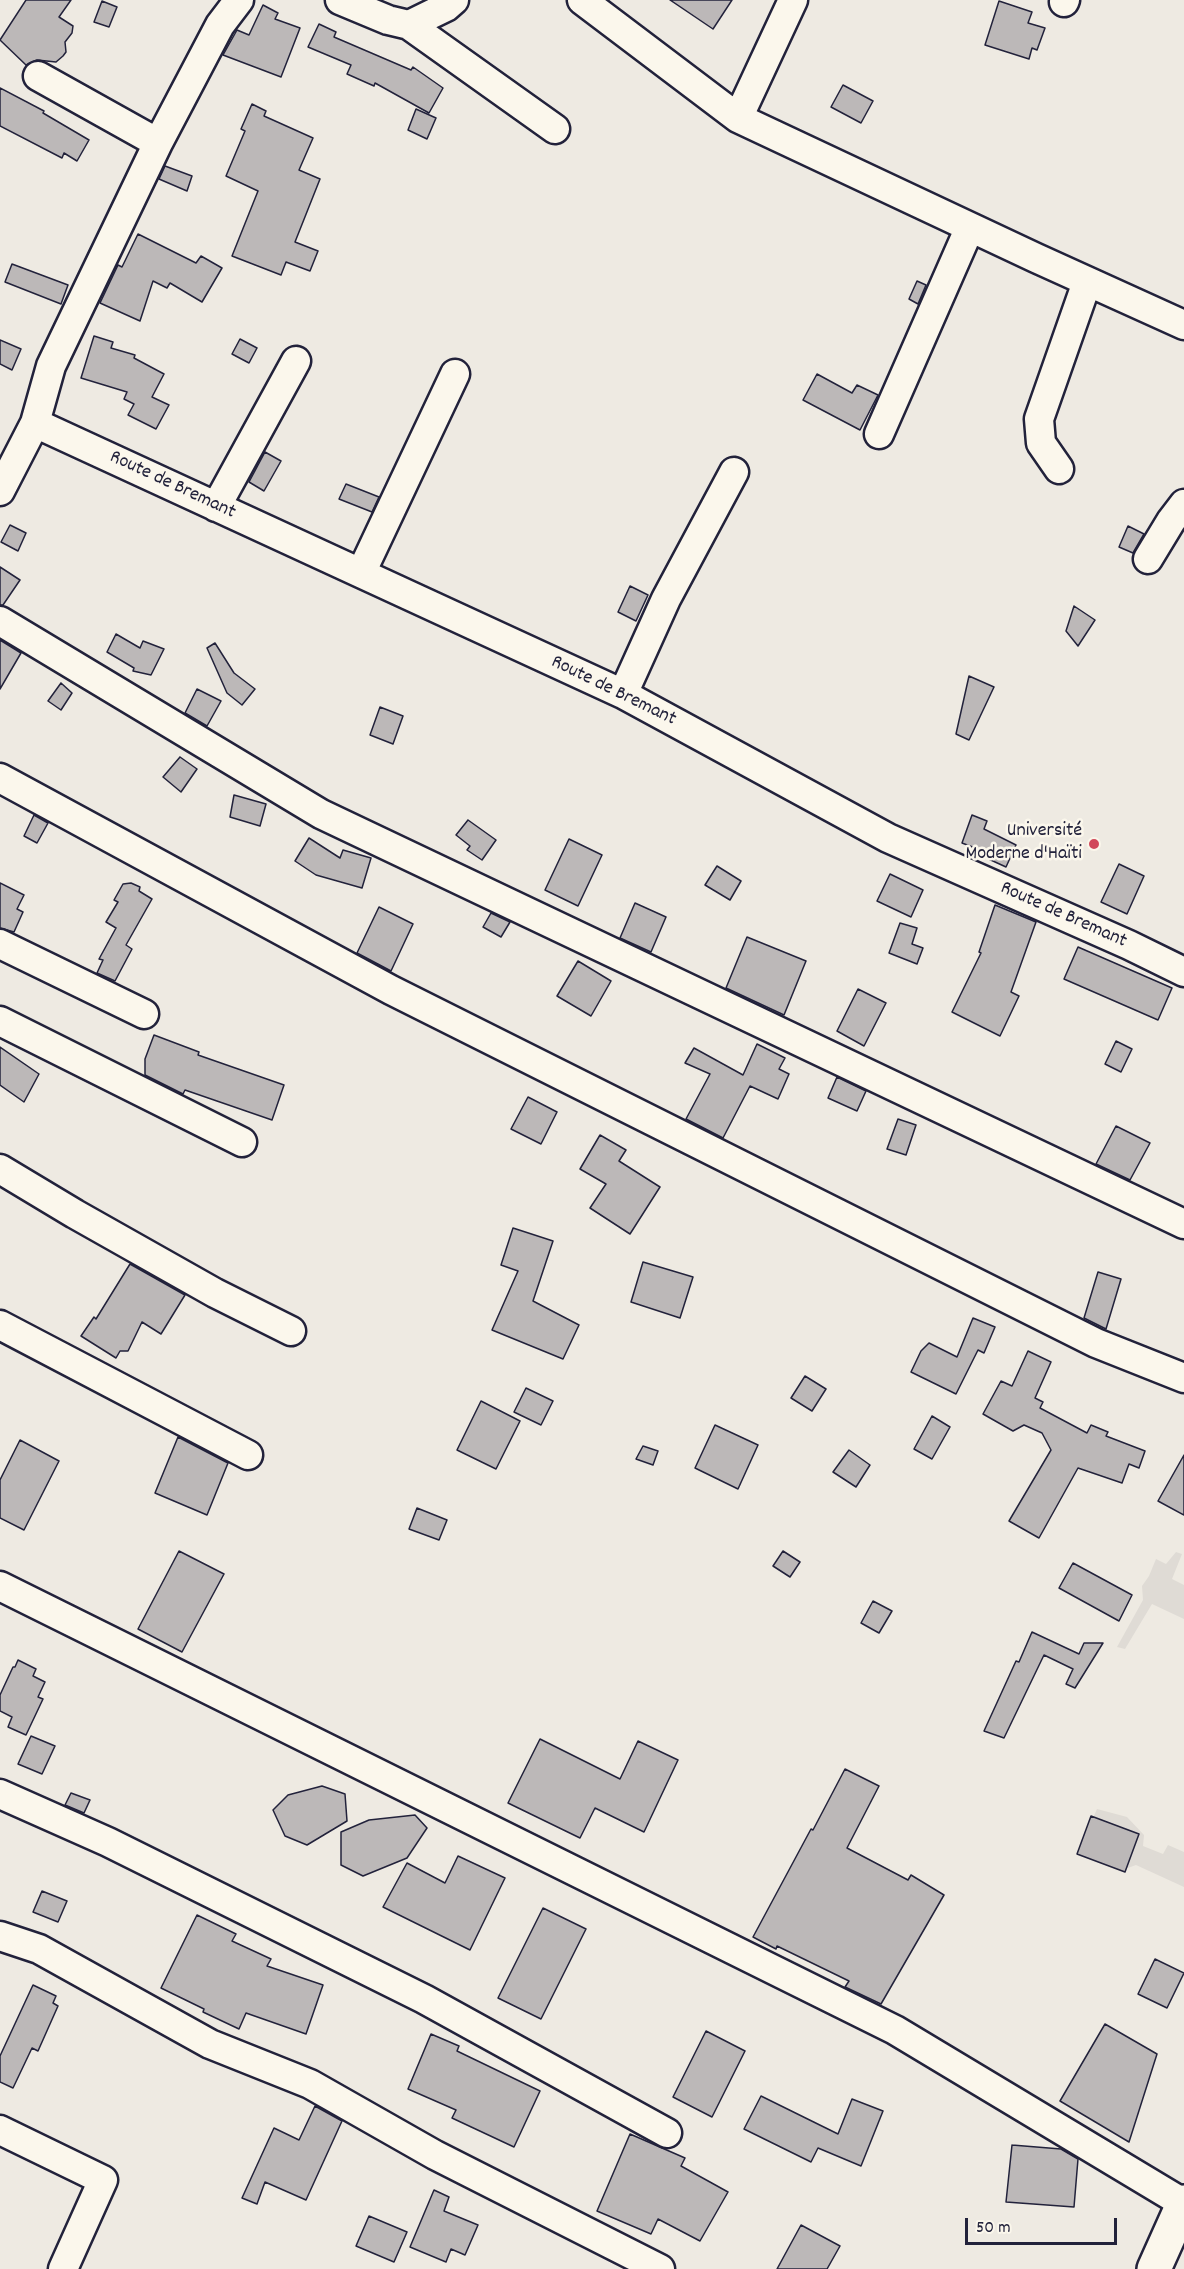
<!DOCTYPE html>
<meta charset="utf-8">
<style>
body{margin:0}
#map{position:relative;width:1184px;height:2269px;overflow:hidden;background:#eeeae2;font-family:Dekko,sans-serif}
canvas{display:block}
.scale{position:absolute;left:965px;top:2218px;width:152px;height:27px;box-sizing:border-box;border:3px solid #22223b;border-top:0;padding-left:8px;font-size:18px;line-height:21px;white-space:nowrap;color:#22223b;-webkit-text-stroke:4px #fbf7ec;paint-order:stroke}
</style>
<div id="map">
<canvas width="1184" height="2269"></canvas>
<div class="scale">50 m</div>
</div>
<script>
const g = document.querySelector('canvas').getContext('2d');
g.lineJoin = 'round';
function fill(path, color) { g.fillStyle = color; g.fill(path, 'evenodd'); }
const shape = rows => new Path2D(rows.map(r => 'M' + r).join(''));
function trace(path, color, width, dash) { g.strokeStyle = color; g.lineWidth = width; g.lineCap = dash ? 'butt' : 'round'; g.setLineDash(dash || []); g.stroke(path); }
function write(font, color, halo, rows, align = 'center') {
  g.font = font + ' Dekko,sans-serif'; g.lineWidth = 5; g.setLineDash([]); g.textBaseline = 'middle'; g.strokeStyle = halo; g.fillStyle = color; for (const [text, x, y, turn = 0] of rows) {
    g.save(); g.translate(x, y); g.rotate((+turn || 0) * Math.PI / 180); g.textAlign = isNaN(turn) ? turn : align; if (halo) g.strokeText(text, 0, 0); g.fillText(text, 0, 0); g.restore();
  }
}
const built = shape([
 [1176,1552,1182,1554,1172,1579,1184,1585,1184,1619,1152,1604,1125,1649,1117,1647,1143,1600,1142,1586,1149,1576,1156,1559,1166,1564],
 [1097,1809,1127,1817,1144,1835,1143,1846,1163,1854,1168,1845,1184,1852,1184,1887,1136,1865,1122,1870,1077,1854]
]);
const building = shape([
 [26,0,71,0,59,17,73,26,72,33,65,42,66,52,63,56,56,62,37,60,26,65,0,40,26,0],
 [670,0,732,0,713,29,670,0],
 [102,1,117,7,109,27,94,22,102,1],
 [999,1,1032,12,1028,23,1045,28,1037,50,1032,48,1029,59,985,45,999,1],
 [263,5,278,13,275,19,300,28,281,77,223,55,237,30,249,35,263,5],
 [319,24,336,32,334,37,411,70,413,67,443,88,429,113,375,83,374,86,347,74,351,65,308,47,319,24],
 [843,85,873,101,861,123,831,107,843,85],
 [0,88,44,111,43,113,89,140,77,161,64,153,62,158,0,126,0,88],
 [252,104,266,111,264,116,313,138,299,170,320,179,295,242,318,251,310,271,286,262,281,275,232,256,258,191,226,176,245,131,241,129,252,104],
 [416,109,436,118,427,139,408,130,416,109],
 [165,166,192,176,187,191,159,179,165,166],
 [138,234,196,263,201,256,222,268,202,302,170,283,167,288,153,281,140,321,100,303,118,265,122,267,138,234],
 [12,264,68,285,61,304,5,282,12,264],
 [917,281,926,285,918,304,909,299,917,281],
 [94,336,113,342,111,348,135,355,134,358,164,374,152,397,169,405,156,429,128,415,134,404,124,399,127,392,81,378,94,336],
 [240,339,257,348,249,363,232,354,240,339],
 [0,340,21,349,12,370,0,364,0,340],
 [817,374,852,393,857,385,878,395,860,430,803,400,817,374],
 [265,452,281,461,264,491,249,482,265,452],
 [346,484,379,497,372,512,339,499,346,484],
 [10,525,26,533,18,551,1,542,10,525],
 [1128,526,1144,534,1133,553,1119,547,1128,526],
 [0,567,20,580,3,605,0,605,0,567],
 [630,586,648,595,636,621,618,612,630,586],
 [1074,606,1095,620,1078,646,1066,631,1074,606],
 [116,634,140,648,143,641,164,649,151,675,133,671,134,668,107,652,116,634],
 [0,640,21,653,0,689,0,640],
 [215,643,234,673,255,689,242,705,227,693,207,648,215,643],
 [969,676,994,687,969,740,956,734,969,676],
 [61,683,72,693,61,710,48,701,61,683],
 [197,689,221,701,207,726,185,713,197,689],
 [380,707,403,716,393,744,370,735,380,707],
 [180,757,197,769,181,792,163,777,180,757],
 [234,795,266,804,260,826,230,817,234,795],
 [34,815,48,823,37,843,24,836,34,815],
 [972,815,987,821,984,829,1016,845,1006,867,982,856,983,851,962,843,972,815],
 [468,820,496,840,482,860,467,850,470,846,456,835,468,820],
 [309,838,340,858,343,850,371,858,362,888,316,875,295,861,309,838],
 [569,839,602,855,578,906,545,890,569,839],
 [1119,864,1144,876,1127,914,1101,902,1119,864],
 [717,866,741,881,730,900,705,885,717,866],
 [890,874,923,890,911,917,877,901,890,874],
 [0,883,24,895,17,909,23,912,14,932,0,928,0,883],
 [131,883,140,887,139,891,152,899,126,945,132,949,115,981,97,973,103,960,99,959,116,928,106,922,118,902,114,900,123,884,131,883],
 [635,903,666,917,651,952,620,938,635,903],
 [995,905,1036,922,1011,992,1019,996,1000,1036,952,1012,981,953,979,952,995,905],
 [379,907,413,924,391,971,357,953,379,907],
 [491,913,510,922,501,937,483,927,491,913],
 [900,923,917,928,912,944,923,948,917,964,889,953,900,923],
 [747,937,806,961,784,1015,726,988,747,937],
 [1078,947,1172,988,1158,1020,1064,979,1078,947],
 [578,961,611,981,591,1016,557,996,578,961],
 [858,989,886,1003,864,1046,837,1031,858,989],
 [154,1035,199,1052,198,1055,284,1085,272,1120,185,1090,183,1094,145,1075,145,1059,154,1035],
 [1116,1041,1132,1049,1121,1072,1105,1064,1116,1041],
 [757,1044,785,1058,779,1069,789,1074,778,1099,750,1086,723,1138,686,1119,710,1074,685,1063,694,1048,743,1075,757,1044],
 [0,1047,39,1074,24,1102,0,1085,0,1047],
 [837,1077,866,1091,857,1111,828,1098,837,1077],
 [528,1097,557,1112,541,1144,511,1129,528,1097],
 [898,1119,916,1125,906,1155,887,1149,898,1119],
 [1116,1126,1150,1143,1130,1180,1096,1164,1116,1126],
 [600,1135,626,1150,619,1161,660,1187,630,1234,590,1208,606,1184,580,1169,600,1135],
 [513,1228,553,1241,533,1301,579,1325,563,1359,492,1330,518,1271,501,1265,513,1228],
 [643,1262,693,1277,680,1318,631,1302,643,1262],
 [130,1264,185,1295,161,1334,142,1322,128,1351,120,1351,116,1358,81,1336,94,1317,96,1319,130,1264],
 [1098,1272,1121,1279,1106,1329,1084,1318,1098,1272],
 [973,1318,995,1327,984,1353,978,1350,956,1394,911,1372,921,1351,929,1343,957,1357,973,1318],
 [1028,1351,1051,1362,1035,1398,1043,1402,1040,1408,1087,1433,1091,1425,1108,1432,1106,1436,1145,1451,1139,1468,1129,1464,1122,1483,1078,1468,1039,1538,1009,1521,1051,1450,1042,1433,1024,1425,1013,1431,983,1414,1001,1381,1012,1386,1028,1351],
 [805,1376,826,1389,812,1411,791,1398,805,1376],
 [526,1388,553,1401,541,1425,514,1412,526,1388],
 [481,1401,520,1421,496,1469,457,1450,481,1401],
 [932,1416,950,1427,932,1459,914,1449,932,1416],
 [715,1425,758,1445,738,1489,695,1468,715,1425],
 [178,1437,228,1463,207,1515,155,1493,178,1437],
 [20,1440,59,1461,24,1530,0,1518,0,1480,20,1440],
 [643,1446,658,1451,653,1465,636,1459,643,1446],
 [849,1450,870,1465,856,1487,833,1472,849,1450],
 [1184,1455,1184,1515,1158,1501,1184,1455],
 [417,1508,447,1520,439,1540,409,1529,417,1508],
 [179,1551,224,1574,182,1652,138,1629,179,1551],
 [783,1551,800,1562,790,1577,773,1566,783,1551],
 [1073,1563,1132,1595,1119,1621,1059,1588,1073,1563],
 [873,1601,892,1611,879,1633,861,1623,873,1601],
 [1032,1632,1079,1654,1084,1643,1103,1643,1075,1688,1066,1684,1073,1669,1044,1655,1004,1738,984,1731,1016,1661,1019,1662,1032,1632],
 [18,1660,36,1669,33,1676,45,1682,38,1697,43,1699,26,1735,8,1727,12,1717,0,1711,0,1695,13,1667,15,1667,18,1660],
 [31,1736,55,1746,42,1774,18,1764,31,1736],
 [540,1739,620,1779,638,1741,678,1760,644,1832,595,1808,580,1838,508,1803,540,1739],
 [845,1769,879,1786,847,1848,908,1880,911,1875,944,1895,881,2004,845,1987,849,1981,777,1946,776,1949,753,1937,811,1829,813,1830,845,1769],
 [322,1786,345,1794,347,1821,307,1845,285,1836,273,1810,288,1795,322,1786],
 [71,1793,90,1800,84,1813,65,1805,71,1793],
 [415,1815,427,1828,407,1858,363,1876,341,1865,341,1832,369,1820,415,1815],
 [1091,1816,1139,1834,1125,1872,1077,1854,1091,1816],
 [458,1856,505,1878,470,1950,383,1907,407,1863,445,1883,458,1856],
 [42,1891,67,1901,58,1922,33,1912,42,1891],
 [543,1908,586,1929,541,2019,498,1998,543,1908],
 [197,1915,236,1934,232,1941,271,1959,267,1966,323,1985,306,2034,246,2013,239,2029,203,2012,204,2009,161,1988,197,1915],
 [1155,1959,1184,1973,1167,2008,1138,1994,1155,1959],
 [33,1985,56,1996,53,2003,58,2006,38,2051,32,2048,13,2088,0,2082,0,2056,33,1985],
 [1105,2024,1157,2054,1129,2142,1060,2101,1105,2024],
 [706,2031,745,2051,712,2117,673,2097,706,2031],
 [431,2034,459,2046,457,2051,540,2091,514,2147,452,2118,456,2110,408,2089,431,2034],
 [761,2096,838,2134,852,2099,883,2111,861,2166,818,2148,811,2162,744,2129,761,2096],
 [315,2106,342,2121,306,2200,265,2182,257,2204,242,2198,274,2128,299,2140,315,2106],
 [630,2134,685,2158,681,2166,728,2192,700,2241,658,2219,651,2234,597,2211,630,2134],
 [1012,2145,1061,2149,1078,2159,1074,2207,1006,2202,1012,2145],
 [434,2190,449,2197,444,2211,478,2225,465,2255,451,2249,446,2262,410,2247,434,2190],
 [369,2216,407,2232,394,2262,356,2246,369,2216],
 [801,2225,840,2246,827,2269,777,2269,801,2225]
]);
const minor = shape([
 [340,0,388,20,409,25,446,7,454,0],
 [582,0,738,118,1036,258,1184,325],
 [1064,2,1065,0],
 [409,25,555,129],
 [38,76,158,143],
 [738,118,793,0],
 [35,423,623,694,888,838,1129,945,1184,972],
 [879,434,970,227],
 [1059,469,1041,443,1039,419,1087,282],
 [0,491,35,423,51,366,158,143,220,25,239,0],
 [216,507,296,361],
 [1148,559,1171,521,1184,504],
 [361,573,455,374],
 [0,621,321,814,1184,1224],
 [623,694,666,599,734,472],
 [0,778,391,990,1096,1343,1184,1378],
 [0,944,144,1014],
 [0,1021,242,1142],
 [0,1169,75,1214,215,1293,291,1331],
 [0,1325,248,1455],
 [0,1586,895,2030,1183,2203],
 [0,1794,108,1842,424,1999,667,2133],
 [0,1936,39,1949,210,2044,310,2084,435,2155,660,2269],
 [0,2130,103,2180,63,2269]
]);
const major = shape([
 [1154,2269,1184,2202]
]);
const markers = [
 [1094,844,6,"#d1495b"]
];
const streetNames = [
 ["Route de Bremant",172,486,25],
 ["Route de Bremant",613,692,26],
 ["Route de Bremant",1063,916,24]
];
const poiNames = [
 ["Université",1082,832],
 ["Moderne d'Haïti",1082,855]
];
fill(built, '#dfdbd5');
fill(building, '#bcb8b8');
trace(building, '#22223b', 1.5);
trace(minor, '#22223b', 33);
trace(major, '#22223b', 38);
trace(minor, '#fbf7ec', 28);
trace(major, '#fbf7ec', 33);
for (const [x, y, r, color] of markers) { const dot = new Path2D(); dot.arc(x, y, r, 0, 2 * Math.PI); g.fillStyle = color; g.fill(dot); trace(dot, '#fbf7ec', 2); }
write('20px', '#22223b', '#fbf7ec', streetNames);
write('20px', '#22223b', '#fbf7ec', poiNames, 'right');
</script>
